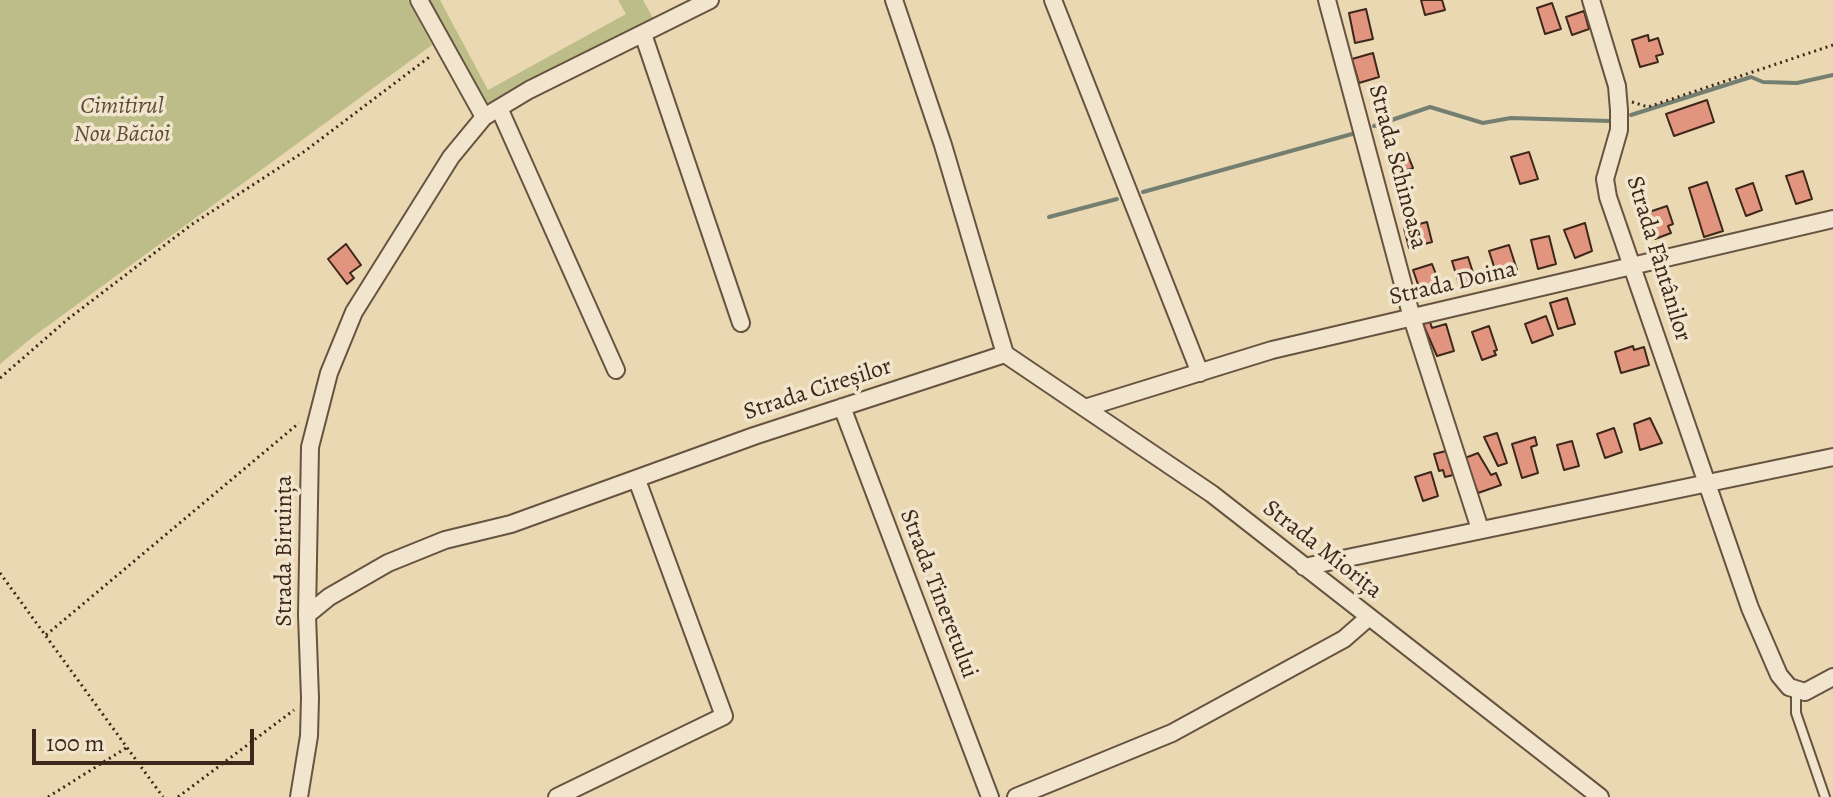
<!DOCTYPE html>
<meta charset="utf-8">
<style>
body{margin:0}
#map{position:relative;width:1833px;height:797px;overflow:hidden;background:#ead8b2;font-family:Alegreya,serif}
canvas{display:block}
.scale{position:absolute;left:32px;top:729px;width:222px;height:36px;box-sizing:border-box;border:4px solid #3d271b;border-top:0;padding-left:10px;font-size:24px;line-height:28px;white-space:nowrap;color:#3d271b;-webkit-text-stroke:6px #f1e6cd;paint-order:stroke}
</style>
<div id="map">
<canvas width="1833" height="797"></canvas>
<div class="scale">100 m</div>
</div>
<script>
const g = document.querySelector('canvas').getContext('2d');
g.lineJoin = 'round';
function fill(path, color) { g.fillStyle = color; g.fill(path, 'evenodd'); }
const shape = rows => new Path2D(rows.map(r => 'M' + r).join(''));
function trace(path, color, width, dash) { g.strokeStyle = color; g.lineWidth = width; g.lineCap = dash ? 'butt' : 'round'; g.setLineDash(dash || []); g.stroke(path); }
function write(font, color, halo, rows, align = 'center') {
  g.font = font + ' Alegreya,serif'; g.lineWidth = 7; g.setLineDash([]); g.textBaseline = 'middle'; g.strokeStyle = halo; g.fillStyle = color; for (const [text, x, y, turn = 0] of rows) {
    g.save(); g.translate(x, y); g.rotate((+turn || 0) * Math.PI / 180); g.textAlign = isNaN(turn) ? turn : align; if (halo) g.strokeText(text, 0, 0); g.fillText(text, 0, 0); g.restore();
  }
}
const green = shape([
 [0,0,408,0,432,45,34,336,0,364],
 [426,0,440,0,488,90,626,14,618,0,643,0,654,20,486,108]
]);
const stream = shape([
 [1631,115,1751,77,1763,82,1797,83,1833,75],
 [1374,126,1430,107,1483,123,1511,118,1610,121],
 [1143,192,1352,134],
 [1049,217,1117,199]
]);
const building = shape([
 [1421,0,1442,0,1445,10,1425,15,1421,0],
 [1552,3,1561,29,1545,34,1537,8,1552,3],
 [1366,9,1373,39,1355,43,1349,13,1366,9],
 [1584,11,1589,29,1572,35,1566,17,1584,11],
 [1648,35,1649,41,1658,38,1663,54,1656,56,1658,62,1640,67,1632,40,1648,35],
 [1373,53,1379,77,1359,83,1352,59,1373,53],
 [1707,100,1714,122,1674,136,1666,114,1707,100],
 [1529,152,1538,179,1520,184,1511,157,1529,152],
 [1407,153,1413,168,1407,170,1410,177,1397,183,1388,161,1407,153],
 [1803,171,1812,199,1796,204,1786,176,1803,171],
 [1707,182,1723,231,1704,237,1689,188,1707,182],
 [1753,183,1762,210,1746,216,1736,189,1753,183],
 [1667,206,1673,224,1668,226,1671,233,1655,239,1646,213,1667,206],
 [1427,222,1432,242,1409,248,1404,228,1427,222],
 [1585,223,1592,251,1575,258,1564,230,1585,223],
 [1549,236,1556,264,1538,269,1531,240,1549,236],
 [346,244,361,265,350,273,354,278,347,284,328,259,346,244],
 [1509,245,1518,273,1498,279,1489,251,1509,245],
 [1468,257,1476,282,1460,287,1452,261,1468,257],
 [1432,264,1439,282,1434,284,1436,291,1422,296,1413,270,1432,264],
 [1567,298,1575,324,1558,329,1550,303,1567,298],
 [1546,316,1553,335,1532,343,1525,324,1546,316],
 [1430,322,1432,328,1446,324,1454,351,1437,356,1423,324,1430,322],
 [1489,326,1497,350,1494,351,1496,355,1482,360,1472,332,1489,326],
 [1633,346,1634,350,1644,347,1649,365,1621,373,1615,352,1633,346],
 [1650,418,1662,443,1640,450,1634,424,1650,418],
 [1614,428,1622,452,1605,458,1597,434,1614,428],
 [1497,433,1507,463,1498,466,1484,437,1497,433],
 [1535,437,1537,445,1531,447,1538,473,1522,478,1512,444,1535,437],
 [1572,441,1579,466,1564,470,1557,445,1572,441],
 [1446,451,1453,475,1445,477,1443,470,1439,471,1434,454,1446,451],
 [1478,453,1491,475,1496,473,1501,485,1478,493,1465,458,1478,453],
 [1431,472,1438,496,1423,501,1415,477,1431,472]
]);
const path = shape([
 [1632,102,1648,107,1833,45],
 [0,378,68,319,191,225,305,151,432,55],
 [0,573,163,797],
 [46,635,299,423],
 [48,797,126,748],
 [178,797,294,710]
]);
const lane = shape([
 [1796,692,1796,713,1825,797]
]);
const street = shape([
 [419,0,484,117],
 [894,0,943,145,1005,354],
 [1053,0,1200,373],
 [1327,0,1412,318,1480,529],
 [1591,0,1617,86,1619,110,1619,130,1605,179,1608,197,1750,608,1779,675,1789,687,1805,692,1833,677],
 [643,34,741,323],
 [499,108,616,370],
 [1005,354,1212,494,1600,797],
 [842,407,990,797],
 [1088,407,1272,350,1833,219],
 [1304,567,1833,457],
 [307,615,329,597,388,563,445,540,511,524,754,436,1005,354],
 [299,797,309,736,310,698,307,615,310,447,329,373,354,312,451,157,484,117,529,90,710,0],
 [557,797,724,716,637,480],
 [1016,797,1172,733,1344,639,1368,618]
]);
const parkNames = [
 ["Cimitirul",122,107],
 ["Nou Băcioi",122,135]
];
const streetNames = [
 ["Strada Schinoasa",1397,167,75],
 ["Strada Fântânilor",1658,259,73],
 ["Strada Doina",1453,284,-13],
 ["Strada Cireșilor",818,390,-18],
 ["Strada Miorița",1322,550,38],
 ["Strada Biruința",285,551,-90],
 ["Strada Tineretului",938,594,69]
];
fill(green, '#bcbd88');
trace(stream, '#747f71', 4);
fill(building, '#e2957e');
trace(building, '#3d271b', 2);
trace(lane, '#685341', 12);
trace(street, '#685341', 20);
trace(path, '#3d271b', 3, [2, 4]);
trace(lane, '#f1e6cd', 8);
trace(street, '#f1e6cd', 16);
write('italic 24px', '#5d4c36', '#f1e6cd', parkNames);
write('24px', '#3d271b', '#f1e6cd', streetNames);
</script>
